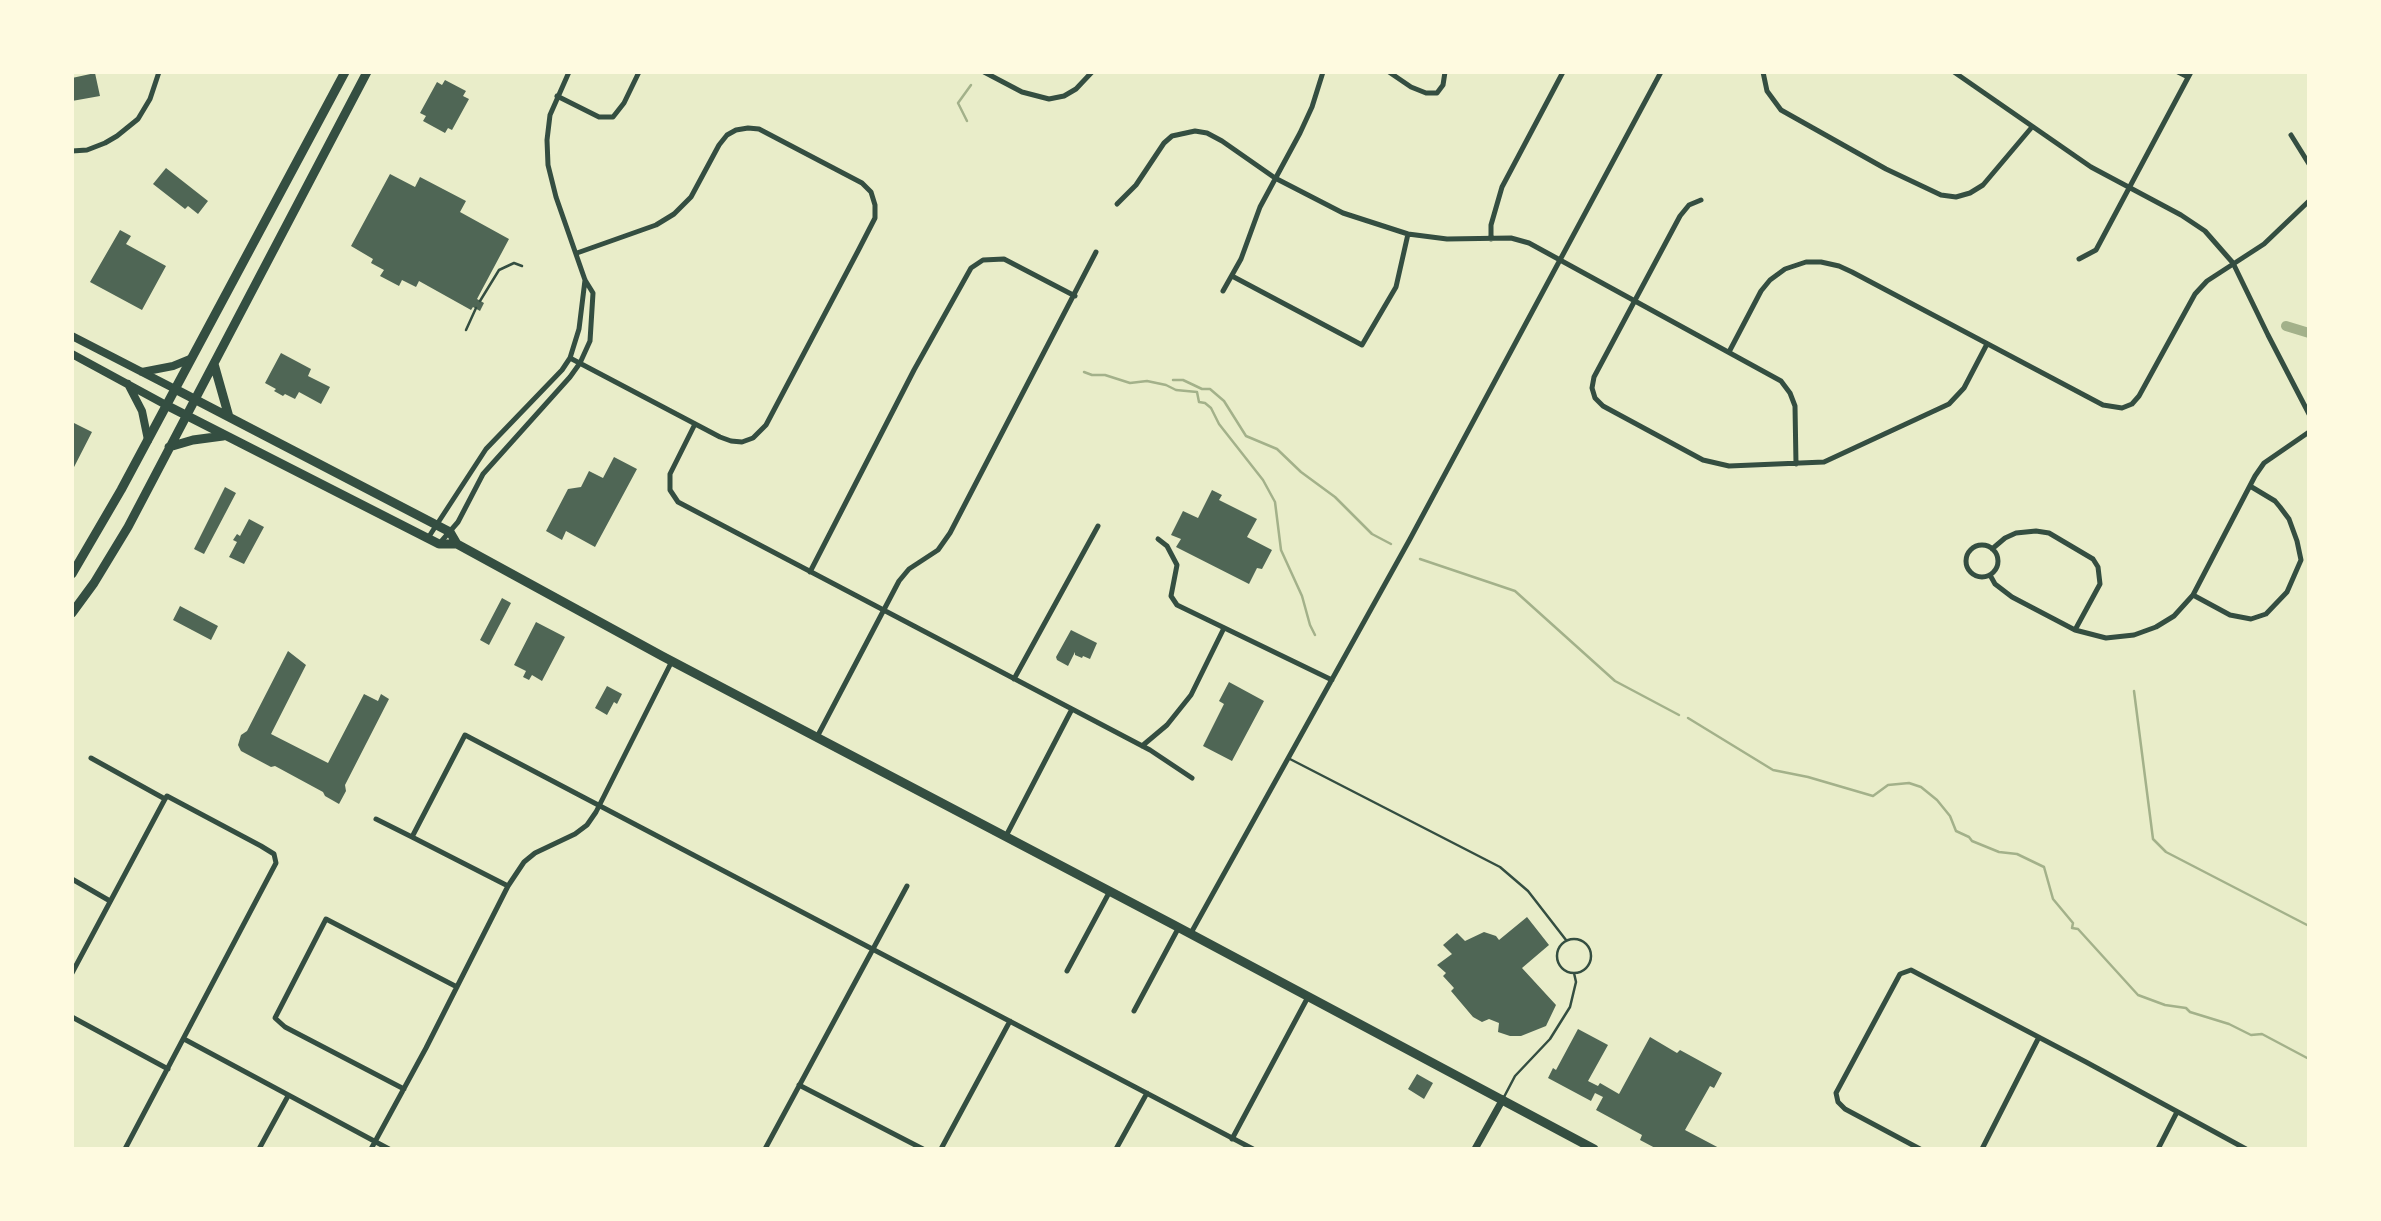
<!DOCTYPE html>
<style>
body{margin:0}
#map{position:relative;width:2381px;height:1221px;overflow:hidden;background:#e9edc9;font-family:Roboto,sans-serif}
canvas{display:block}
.frame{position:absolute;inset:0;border:74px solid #fefae0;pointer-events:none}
</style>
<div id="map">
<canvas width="2381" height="1221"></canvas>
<div class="frame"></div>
</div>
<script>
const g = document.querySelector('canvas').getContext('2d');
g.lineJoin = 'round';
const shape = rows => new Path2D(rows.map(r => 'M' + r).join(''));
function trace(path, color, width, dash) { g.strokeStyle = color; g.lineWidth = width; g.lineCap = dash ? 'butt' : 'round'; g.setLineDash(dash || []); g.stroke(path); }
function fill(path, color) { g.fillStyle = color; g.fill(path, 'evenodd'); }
const stream = shape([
 [967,121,958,103,971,85],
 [1084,372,1092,375,1105,375,1130,383,1147,381,1166,385,1176,390,1197,392,1199,402,1205,403,1211,408,1219,424,1263,480,1275,502,1281,550,1302,596,1310,625,1315,635],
 [1173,380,1183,380,1202,389,1210,389,1224,401,1246,436,1277,449,1301,472,1335,497,1372,534,1391,544],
 [1420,559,1515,591,1615,681,1679,715],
 [2134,691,2153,839,2166,852,2309,926],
 [1688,718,1773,770,1808,777,1873,796,1888,785,1909,783,1921,787,1937,800,1950,816,1956,831,1969,837,1972,841,1999,852,2017,854,2044,867,2053,899,2073,923,2072,928,2078,929,2138,995,2165,1005,2186,1008,2190,1012,2229,1024,2251,1035,2262,1034,2309,1059]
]);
const canal = shape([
 [2286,326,2309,333]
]);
const building = shape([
 [95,73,100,96,72,101,72,78],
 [445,80,466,91,463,96,469,99,452,130,448,128,445,133,423,121,426,116,420,113,437,82,442,85],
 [166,168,208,201,198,214,188,206,185,209,153,184],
 [390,174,415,187,420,177,466,201,460,212,509,239,477,299,484,303,480,311,473,307,471,310,419,281,416,287,402,280,399,286,380,276,384,270,371,263,373,259,351,246],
 [120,230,131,236,126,244,166,266,142,310,90,282],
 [281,353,311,369,308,376,330,387,321,404,299,392,295,399,285,394,283,396,274,391,276,389,265,383],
 [72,422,92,432,72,471],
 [614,457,637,469,595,547,566,531,562,540,546,531,568,489,581,487,589,471,603,478],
 [225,487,236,493,204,554,194,549],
 [1212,490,1222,495,1219,500,1257,519,1247,537,1272,550,1262,569,1257,568,1249,584,1176,547,1181,539,1171,535,1183,511,1198,518],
 [249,519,264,527,244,564,229,557,237,542,233,540,237,534,240,536],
 [502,598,511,603,489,645,480,640],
 [180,606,218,626,211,640,173,620],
 [536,622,565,637,542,681,532,675,529,680,523,677,526,671,514,665],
 [1071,630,1097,643,1090,659,1083,656,1082,658,1075,655,1075,652,1068,666,1057,660,1056,657],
 [288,651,306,665,271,734,328,763,364,694,378,701,381,694,389,699,345,785,346,791,339,804,325,796,323,792,275,766,271,767,241,751,238,745,241,735,247,731],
 [1229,682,1264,701,1232,761,1203,746,1224,704,1219,701],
 [607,686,622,694,617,704,614,702,607,715,595,708],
 [1527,917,1549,945,1522,968,1556,1005,1546,1026,1521,1036,1510,1036,1498,1032,1499,1023,1489,1019,1482,1022,1473,1017,1451,991,1454,988,1443,976,1446,973,1437,965,1452,954,1443,945,1457,933,1465,941,1484,932,1496,936,1499,940],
 [1578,1029,1608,1045,1588,1081,1598,1086,1600,1083,1619,1094,1650,1037,1677,1053,1680,1050,1722,1073,1714,1088,1710,1086,1685,1130,1721,1149,1657,1149,1640,1140,1642,1135,1596,1110,1603,1097,1595,1093,1591,1101,1548,1078,1553,1068,1556,1070],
 [1417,1074,1433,1083,1424,1099,1408,1089]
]);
const service = shape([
 [480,301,499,270,514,263,522,266],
 [466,330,476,308],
 [1288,758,1500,867,1528,891,1566,940],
 '1557 956a17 17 0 1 1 34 0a17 17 0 1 1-34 0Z',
 [1504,1097,1515,1076,1550,1039,1570,1007,1576,982,1574,973]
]);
const minor = shape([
 [984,72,1022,92,1049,99,1064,96,1076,89,1092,72],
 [1389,72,1411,87,1426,93,1437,93,1443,85,1445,72],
 [1763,72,1767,91,1781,110,1886,169,1941,195,1956,197,1970,193,1983,185,2032,127],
 [1954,72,2091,167,2181,215,2205,231,2233,263,2268,335,2309,414],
 [2178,72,2188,77],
 [557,96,599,117,613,117,624,103,639,72],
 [2291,135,2309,164],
 [72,151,87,150,105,143,117,136,138,119,150,99,159,72],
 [1701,200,1689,205,1680,216,1594,377,1592,388,1595,398,1603,406,1703,460,1729,466,1824,462,1949,404,1964,388,1987,344],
 [1117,204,1136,185,1164,143,1172,136,1195,131,1207,133,1222,141,1275,178,1343,213,1408,234,1447,239,1511,238,1529,243,1781,381,1790,393,1795,406,1796,464],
 [1491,239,1491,225,1502,187,1563,72],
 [2079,259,2096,250,2191,72],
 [1232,276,1362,345,1396,287,1408,234],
 [1223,291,1241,259,1260,207,1300,133,1312,107,1323,72],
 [1729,352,1761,291,1770,280,1785,269,1806,262,1821,262,1839,266,1852,272,2103,405,2122,408,2132,404,2139,396,2195,294,2207,281,2264,244,2309,201],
 [570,358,720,437,731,441,742,442,753,438,766,425,858,251,875,218,875,205,871,192,862,183,759,129,748,128,736,130,727,135,719,145,691,197,674,214,656,225,577,253],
 [695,424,670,474,670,490,678,502,1150,750,1192,778],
 [428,538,486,449,562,370,570,358,579,329,585,280],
 [1158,539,1167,546,1177,565,1171,596,1177,605,1332,680],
 [439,544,458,522,483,474,570,377,580,363,590,341,593,293,585,280,556,197,548,165,547,140,550,115,569,72],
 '1966 561a16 16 0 1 1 32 0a16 16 0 1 1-32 0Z',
 [1992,549,2005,538,2016,533,2036,531,2049,533,2093,559,2098,567,2100,584,2075,630],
 [810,572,914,370,971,268,983,260,1004,259,1075,296],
 [1990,575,1995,584,2012,597,2075,630,2106,638,2134,635,2156,627,2174,616,2193,595,2255,476,2264,463,2309,432],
 [2193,595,2230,615,2251,619,2266,614,2287,592,2301,560,2297,541,2289,519,2280,507,2275,501,2250,486],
 [1014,679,1098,526],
 [817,737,899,581,909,569,938,550,950,533,1096,252],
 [1142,746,1167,725,1191,695,1224,628],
 [91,758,165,799],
 [376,819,412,837,465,735,1253,1149],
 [1006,836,1072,709],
 [412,837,508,886],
 [72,879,110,901],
 [1191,933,1410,539,1661,72],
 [1067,971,1110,891],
 [72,973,165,799],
 [1134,1011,1179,927],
 [72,1017,168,1069],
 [184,1039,389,1149],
 [799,1085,923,1149],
 [404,1089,285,1027,275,1018,326,919,457,987],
 [1232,1139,1308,997],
 [125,1149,276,863,274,854,261,846,167,796,165,799],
 [259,1149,288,1096],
 [371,1149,426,1048,508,886,524,862,535,853,575,834,587,825,596,812,672,661],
 [765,1149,907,886],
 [941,1149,1010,1021],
 [1116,1149,1147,1093],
 [1920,1149,1845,1109,1838,1102,1836,1093,1900,974,1911,970,2086,1062,2246,1149],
 [1982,1149,2038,1039],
 [2158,1149,2177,1112]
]);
const tertiary = shape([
 [1475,1149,1503,1099]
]);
const secondary = shape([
 [72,336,175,389],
 [72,354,166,405],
 [142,372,173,366,190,359],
 [128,384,142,411,148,440]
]);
const primary = shape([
 [214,364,229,417],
 [175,389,450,532,457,544],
 [166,405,439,544,457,544,662,656,1174,925,1594,1149],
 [169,447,193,440,223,436],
 [72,574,121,490,345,72],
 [72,613,94,583,128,527,367,72]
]);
trace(stream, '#a3b18a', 2.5);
trace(canal, '#a3b18a', 10);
fill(building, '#4f6655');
trace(service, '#344e41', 2.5);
trace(minor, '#344e41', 5);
trace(tertiary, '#344e41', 7);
trace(secondary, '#344e41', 8);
trace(primary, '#344e41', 9);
</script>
